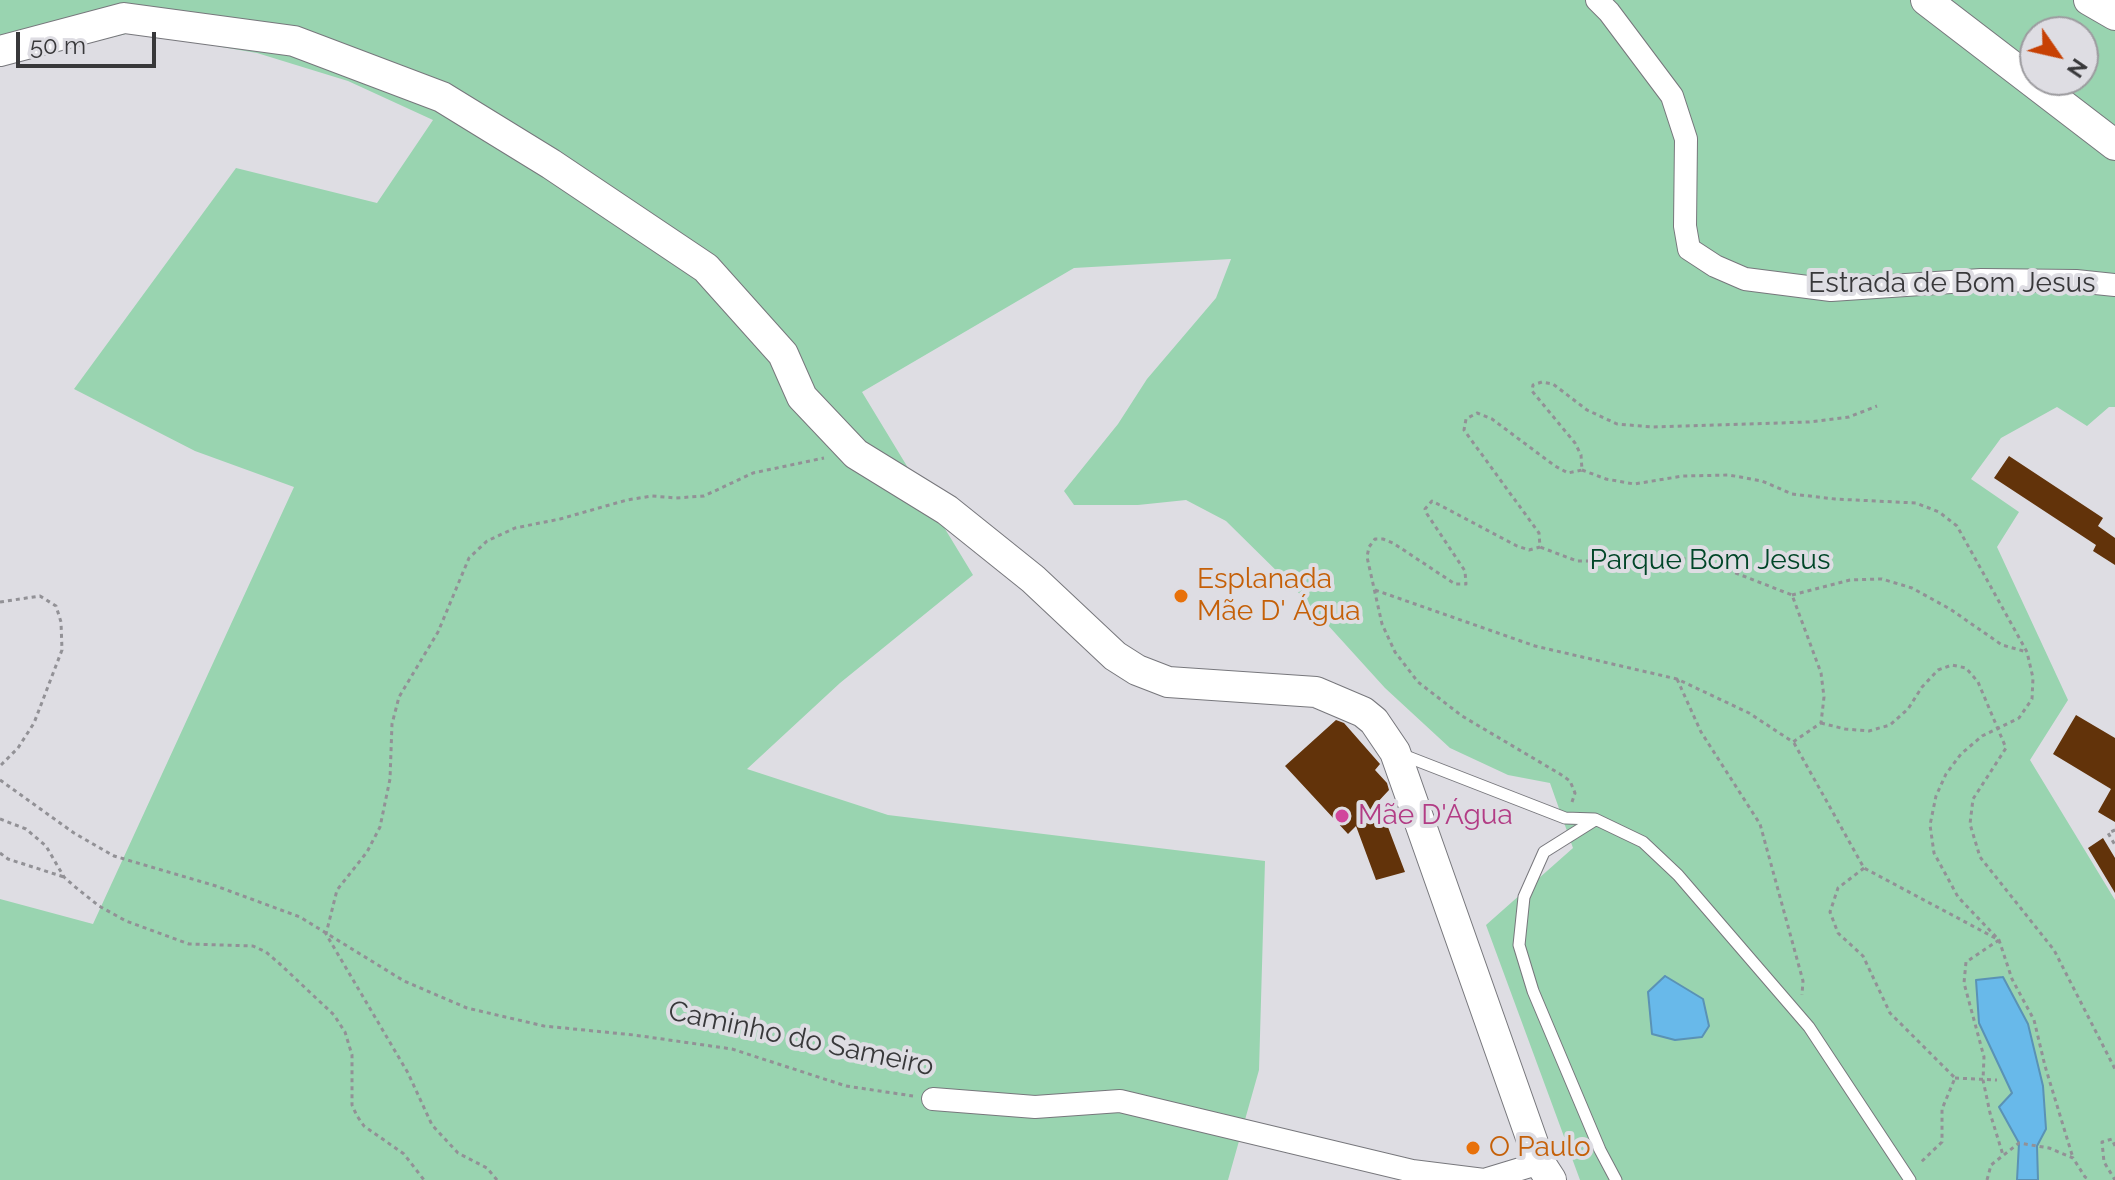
<!DOCTYPE html>
<meta charset="utf-8">
<style>
body{margin:0}
#map{position:relative;width:2115px;height:1180px;overflow:hidden;background:#dedde3;font-family:Raleway,sans-serif}
canvas{display:block}
.north{position:absolute;left:2019px;top:16px;width:80px;height:80px;box-sizing:border-box;background:#dedde3;border:2px solid #9c9b9f;border-radius:50%;rotate:124deg;font-size:22px;font-weight:700;line-height:32px;text-align:center;color:#38383a}
.north::after{content:'';display:block;margin:auto;width:28px;height:36px;background:#c74104;clip-path:polygon(50% 0,100% 100%,50% 72%,0 100%)}
.scale{position:absolute;left:16px;top:32px;width:140px;height:36px;box-sizing:border-box;border:4px solid #38383a;border-top:0;padding-left:10px;font-size:24px;line-height:28px;white-space:nowrap;color:#38383a;-webkit-text-stroke:6px #dedde3;paint-order:stroke}
</style>
<div id="map">
<canvas width="2115" height="1180"></canvas>
<div class="north">N</div>
<div class="scale">50 m</div>
</div>
<script>
const g = document.querySelector('canvas').getContext('2d');
g.lineJoin = 'round';
function fill(path, color) { g.fillStyle = color; g.fill(path, 'evenodd'); }
const shape = rows => new Path2D(rows.map(r => 'M' + r).join(''));
function trace(path, color, width, dash) { g.strokeStyle = color; g.lineWidth = width; g.lineCap = dash ? 'butt' : 'round'; g.setLineDash(dash || []); g.stroke(path); }
function write(font, color, halo, rows, align = 'center') {
  g.font = font + ' Raleway,sans-serif'; g.lineWidth = 8; g.setLineDash([]); g.textBaseline = 'middle'; g.strokeStyle = halo; g.fillStyle = color; for (const [text, x, y, turn = 0] of rows) {
    g.save(); g.translate(x, y); g.rotate((+turn || 0) * Math.PI / 180); g.textAlign = isNaN(turn) ? turn : align; if (halo) g.strokeText(text, 0, 0); g.fillText(text, 0, 0); g.restore();
  }
}
const green = shape([
 [0,0,2115,0,2115,407,2109,407,2087,426,2057,407,2001,438,1971,479,2019,512,1997,547,2068,700,2030,760,2115,900,2115,1180,1580,1180,1486,925,1573,848,1550,783,1508,775,1450,748,1385,688,1296,590,1226,521,1186,500,1138,505,1074,505,1064,491,1118,424,1147,379,1216,298,1231,259,1074,268,862,392,973,575,840,683,747,769,888,815,1265,861,1259,1070,1228,1180,0,1180,0,899,93,924,294,487,195,451,74,389,236,168,377,203,433,120,348,81,257,53,134,32,0,65],
 [2035,32,2083,32,2083,80,2035,80]
]);
const water = shape([
 [1665,976,1703,999,1709,1026,1702,1037,1675,1040,1652,1034,1648,992,1665,976],
 [2003,977,2028,1024,2043,1086,2046,1129,2037,1146,2038,1180,2017,1180,2019,1143,1999,1107,2012,1093,1979,1023,1976,980,2003,977]
]);
const building = shape([
 [2009,456,2103,518,2098,526,2115,538,2115,565,2093,551,2096,545,1994,478],
 [2076,715,2115,738,2115,822,2098,812,2111,789,2053,754],
 [1336,720,1344,723,1380,764,1375,770,1387,783,1389,790,1375,805,1383,814,1405,872,1376,880,1356,826,1348,834,1285,766],
 [2103,838,2115,858,2115,893,2088,848]
]);
const path = shape([
 [1582,470,1606,479,1634,484,1683,476,1729,475,1762,481,1792,494,1835,499,1916,503,1939,512,1957,526,2027,652,2033,678,2032,699,2019,718,1982,736,1961,754,1946,774,1936,796,1930,825,1934,853,1958,897,1999,940,1966,962,1964,983,1984,1057,1983,1080,1990,1113,2003,1155],
 [1375,590,1535,646,1677,679,1749,713,1793,742,1821,723,1824,697,1821,673,1792,595,1710,563,1668,556,1624,561,1577,561,1540,547],
 [1792,595,1850,580,1882,579,1912,588,1950,609,2002,645,2027,652],
 [0,602,40,596,56,606,61,622,62,650,34,723,18,748,0,766],
 [1677,679,1701,732,1760,824,1803,981,1802,995],
 [1821,723,1845,729,1869,731,1890,725,1908,709,1922,687,1938,670,1952,665,1966,668,1978,682,2006,748,1973,799,1970,824,1980,857,2054,950,2115,1069],
 [1794,743,1864,868,1999,940,2012,979,2034,1020,2045,1066,2073,1158],
 [0,780,74,833,114,856,216,886,300,917,404,981,467,1008,544,1026,634,1035,732,1049,846,1086,913,1096],
 [1572,802,1575,793,1570,781,1560,774,1462,716,1418,682,1395,652,1382,624,1367,557,1369,547,1375,539,1383,539,1393,543,1455,584,1466,584,1465,571,1427,514,1425,509,1432,501,1517,546,1529,550,1540,547,1539,533,1464,430,1466,419,1477,413,1492,419,1555,466,1568,473,1582,470,1581,455,1575,443,1532,391,1533,385,1542,382,1553,384,1587,410,1617,424,1653,427,1809,422,1849,417,1877,406],
 [0,819,26,829,46,846,64,877,74,886,99,906,126,921,189,944,253,946,266,952,281,965,334,1015,345,1032,352,1055,352,1105,357,1116,364,1126,404,1154,424,1180],
 [2115,830,2108,833,2115,845],
 [0,853,8,859,64,877],
 [1864,868,1838,888,1830,912,1838,933,1863,956,1890,1013,1955,1078,1942,1109,1942,1142,1919,1164],
 [1955,1078,1997,1080],
 [2115,1146,2112,1139,2102,1142,2104,1162,2115,1180],
 [497,1180,487,1168,458,1153,432,1125,408,1073,326,934,337,890,367,852,380,827,390,779,392,724,399,697,438,632,469,558,487,541,515,528,560,519,627,500,652,496,676,498,704,496,753,473,824,458],
 [1987,1180,1991,1165,2019,1143,2049,1148,2073,1158,2085,1177,2090,1180]
]);
const service = shape([
 [1403,755,1565,818,1595,819,1643,842,1678,875,1809,1027,1910,1180],
 [1595,820,1544,852,1524,897,1519,945,1533,991,1600,1150,1616,1180]
]);
const minor = shape([
 [1597,0,1609,12,1672,96,1686,139,1685,226,1689,249,1715,266,1745,279,1831,290,1981,280,2076,281,2115,285],
 [933,1099,1035,1107,1120,1101,1412,1171,1484,1180,1540,1163]
]);
const secondary = shape([
 [1926,0,2115,145],
 [2089,0,2115,15],
 [0,51,124,18,294,41,442,97,551,164,706,268,783,354,802,397,856,454,947,510,1033,579,1115,656,1137,670,1168,682,1316,692,1363,712,1374,721,1395,752,1540,1163,1551,1180]
]);
const markers = [
 [1181,596,8,"#e8710a"],
 [1342,816,8,"#d1479c"],
 [1473,1148,8,"#e8710a"]
];
const streetNames = [
 ["Estrada de Bom Jesus",1952,284],
 ["Caminho do Sameiro",801,1039,12]
];
const parkNames = [
 ["Parque Bom Jesus",1710,561]
];
const foodNames = [
 ["Esplanada",1197,580],
 ["Mãe D' Água",1197,612],
 ["O Paulo",1489,1148]
];
const hotelNames = [
 ["Mãe D'Água",1358,816]
];
fill(green, '#99d4b0');
fill(water, '#68b9ea');
trace(water, '#5a92b5', 2);
fill(building, '#62330a');
trace(service, '#77777c', 13);
trace(minor, '#77777c', 24);
trace(secondary, '#77777c', 32);
trace(path, '#929196', 3, [4, 4]);
trace(service, '#fff', 11);
trace(minor, '#fff', 22);
trace(secondary, '#fff', 30);
for (const [x, y, r, color] of markers) { const dot = new Path2D(); dot.arc(x, y, r, 0, 2 * Math.PI); g.fillStyle = color; g.fill(dot); trace(dot, '#dedde3', 3); }
write('28px', '#38383a', '#dedde3', streetNames);
write('28px', '#014628', '#dedde3', parkNames);
write('28px', '#c56008', '#dedde3', foodNames, 'left');
write('28px', '#b23c85', '#dedde3', hotelNames, 'left');
</script>
